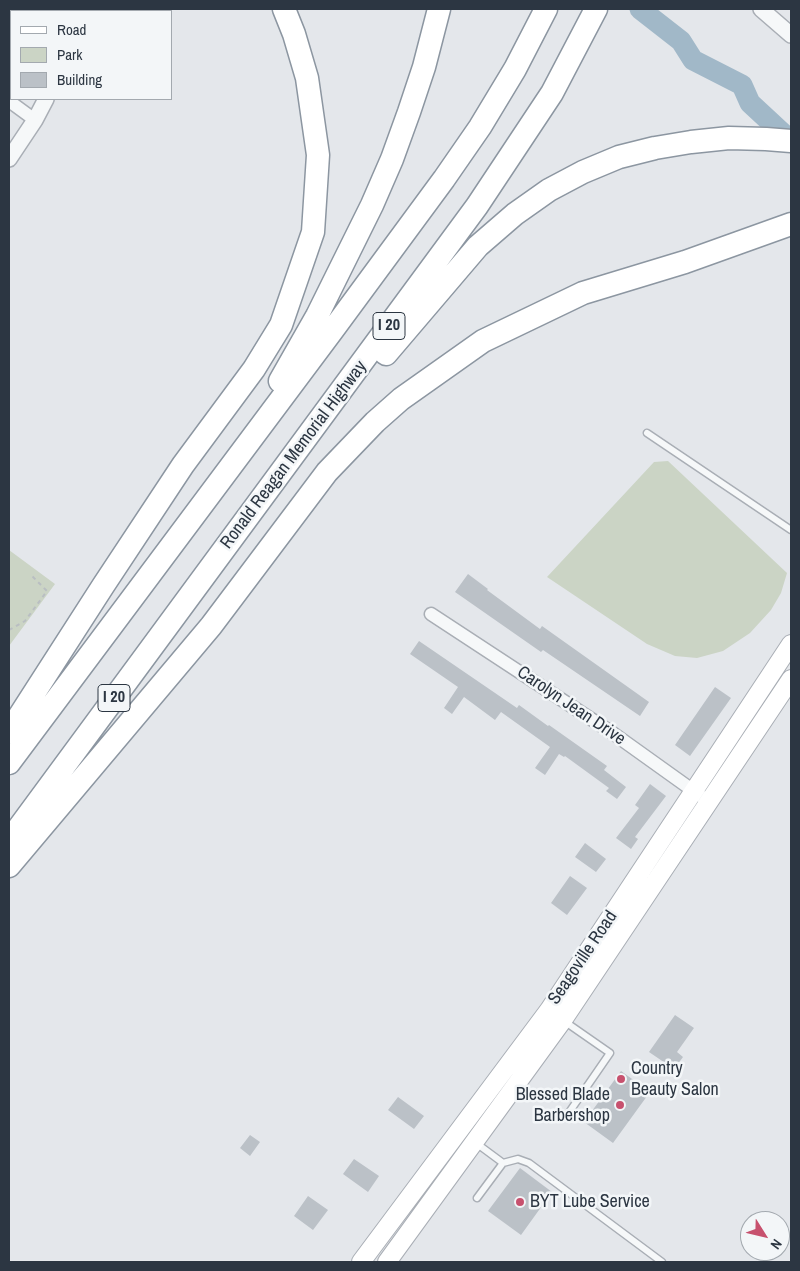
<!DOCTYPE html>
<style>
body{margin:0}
#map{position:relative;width:800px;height:1271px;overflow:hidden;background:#e4e7eb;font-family:"Archivo Narrow",sans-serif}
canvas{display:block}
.frame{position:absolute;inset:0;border:10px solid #2c3642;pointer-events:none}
.legend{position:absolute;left:10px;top:10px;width:162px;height:90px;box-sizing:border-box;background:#f3f6f8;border:1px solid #a3a9af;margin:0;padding:6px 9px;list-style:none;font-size:15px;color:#2c3642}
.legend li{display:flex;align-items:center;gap:10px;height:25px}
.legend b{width:25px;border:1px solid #a3a9af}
.north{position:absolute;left:740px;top:1211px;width:50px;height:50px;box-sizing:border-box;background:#f3f6f8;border:1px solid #a3a9af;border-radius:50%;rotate:126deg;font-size:14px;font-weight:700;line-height:20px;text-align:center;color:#2c3642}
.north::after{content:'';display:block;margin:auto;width:18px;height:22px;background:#c7516e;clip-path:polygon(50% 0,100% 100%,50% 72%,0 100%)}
</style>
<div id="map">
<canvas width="800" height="1271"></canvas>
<div class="frame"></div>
<ul class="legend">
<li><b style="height:6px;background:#fff"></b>Road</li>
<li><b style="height:14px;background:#cbd4c5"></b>Park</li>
<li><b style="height:14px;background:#bbc1c7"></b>Building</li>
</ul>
<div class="north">N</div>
</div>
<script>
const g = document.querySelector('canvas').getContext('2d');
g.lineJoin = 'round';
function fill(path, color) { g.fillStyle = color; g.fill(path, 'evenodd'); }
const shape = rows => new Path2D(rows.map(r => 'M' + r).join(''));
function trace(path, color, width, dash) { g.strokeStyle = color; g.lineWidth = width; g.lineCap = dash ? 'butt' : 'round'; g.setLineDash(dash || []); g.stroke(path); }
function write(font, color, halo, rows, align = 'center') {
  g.font = font + ' "Archivo Narrow",sans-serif'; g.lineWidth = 5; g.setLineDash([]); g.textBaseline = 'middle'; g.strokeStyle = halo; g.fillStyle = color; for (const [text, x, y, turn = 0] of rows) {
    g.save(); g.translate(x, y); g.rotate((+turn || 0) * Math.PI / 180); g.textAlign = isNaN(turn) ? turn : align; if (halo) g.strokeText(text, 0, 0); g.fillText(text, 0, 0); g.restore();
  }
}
const green = shape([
 [668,461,787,573,781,593,771,610,750,633,723,651,697,658,675,656,647,644,547,577,654,462],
 [9,550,55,584,9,646]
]);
const river = shape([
 [640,9,681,41,693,60,742,85,750,103,791,141]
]);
const building = shape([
 [468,574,488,589,487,590,540,629,542,626,649,702,640,716,543,650,541,652,455,592],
 [419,641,517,708,519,705,548,726,549,725,607,766,604,770,626,787,617,799,606,791,609,788,565,756,564,757,559,754,545,775,535,768,550,747,501,712,495,720,464,697,452,714,444,708,458,687,410,654],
 [715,687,731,698,690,756,675,745],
 [650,784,666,796,635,837,638,839,631,849,616,838,639,808,635,805],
 [585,843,606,859,596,872,575,857],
 [570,876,587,888,567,915,551,903],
 [675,1015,694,1028,677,1052,683,1057,674,1069,649,1052],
 [621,1071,650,1092,613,1143,584,1122],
 [398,1097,424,1116,414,1129,388,1110],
 [250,1135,260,1142,250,1156,240,1148],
 [354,1159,379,1176,368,1192,343,1174],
 [520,1168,552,1192,521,1235,488,1211],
 [308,1196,328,1210,313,1230,294,1216]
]);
const path = shape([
 [9,630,25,621,47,591,30,574]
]);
const service = shape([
 [647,433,791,530],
 [564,1021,610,1053,570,1111],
 [476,1143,503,1163,477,1198],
 [503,1163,518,1159,529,1163,662,1262]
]);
const minor = shape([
 [9,101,35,120],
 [431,614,614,734,709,802]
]);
const tertiary = shape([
 [761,9,791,35],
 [84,11,85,9],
 [9,159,35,120,46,99]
]);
const secondary = shape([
 [361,1262,549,1010,791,644],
 [387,1262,563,1020,791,679]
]);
const motorway = shape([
 [386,354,478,246,515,214,549,190,583,172,619,157,655,148,691,142,729,138,766,139,791,141],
 [280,381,317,316,372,205,392,159,409,112,424,67,439,9],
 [9,732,103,586,183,465,254,369,281,325,313,232,318,155,307,78,294,34,284,9],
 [9,763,332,331,444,179,480,127,515,69,546,9],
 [9,841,477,206,552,93,596,9],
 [9,866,211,626,327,472,375,422,401,399,483,341,583,293,685,262,791,224]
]);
const markers = [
 [621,1079,5,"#c7516e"],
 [620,1105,5,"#c7516e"],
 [520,1202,5,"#c7516e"]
];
const shields = [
 [389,326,32],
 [114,698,32]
];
const shieldNames = [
 ["I 20",389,326],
 ["I 20",114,698]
];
const streetNames = [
 ["Ronald Reagan Memorial Highway",294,455,-53],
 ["Carolyn Jean Drive",571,706,34],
 ["Seagoville Road",583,958,-56]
];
const poiNames = [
 ["Country",631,1069],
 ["Beauty Salon",631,1090],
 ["Blessed Blade",610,1095,"right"],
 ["Barbershop",610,1116,"right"],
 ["BYT Lube Service",530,1202]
];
fill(green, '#cbd4c5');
trace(river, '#a1b8c8', 21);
fill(building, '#bbc1c7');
trace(service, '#a9aeb5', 9);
trace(minor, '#a9aeb5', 15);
trace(tertiary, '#a9aeb5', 18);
trace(secondary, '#a9aeb5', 20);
trace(motorway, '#8c96a1', 25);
trace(path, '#b9bec2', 2, [4, 4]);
trace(service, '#f6f8f9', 6);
trace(minor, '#f6f8f9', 12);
trace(tertiary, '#f6f8f9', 15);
trace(secondary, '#fff', 18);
trace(motorway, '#fff', 22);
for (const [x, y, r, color] of markers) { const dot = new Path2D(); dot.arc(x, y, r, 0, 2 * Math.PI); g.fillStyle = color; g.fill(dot); trace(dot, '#f3f6f8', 2); }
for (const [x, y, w] of shields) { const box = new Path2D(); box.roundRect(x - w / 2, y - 13.5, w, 27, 4); g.fillStyle = '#f3f6f8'; g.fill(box); trace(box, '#2c3642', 1); }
write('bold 16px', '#2c3642', null, shieldNames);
write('18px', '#2c3642', '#f3f6f8', streetNames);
write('18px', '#2c3642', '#f3f6f8', poiNames, 'left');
</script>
